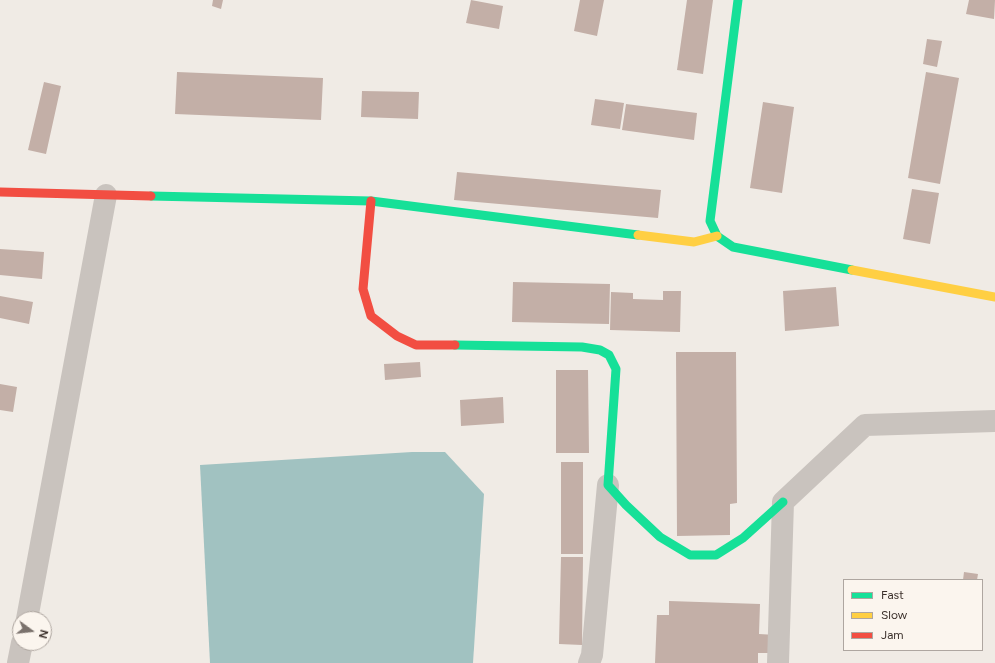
<!DOCTYPE html>
<style>
body{margin:0}
#map{position:relative;width:995px;height:663px;overflow:hidden;background:#f0ebe5;font-family:Figtree,sans-serif}
canvas{display:block}
.legend{position:absolute;left:843px;top:579px;width:140px;height:72px;box-sizing:border-box;background:#fbf5ee;border:1px solid #aea6a0;margin:0;padding:5px 7px;list-style:none;font-size:12px;color:#3b302b}
.legend li{display:flex;align-items:center;gap:8px;height:20px}
.legend b{width:20px;border:1px solid #aea6a0}
.north{position:absolute;left:12px;top:611px;width:40px;height:40px;box-sizing:border-box;background:#fbf5ee;border:1px solid #aea6a0;border-radius:50%;rotate:105deg;font-size:11px;font-weight:700;line-height:16px;text-align:center;color:#3b302b}
.north::after{content:'';display:block;margin:auto;width:14px;height:18px;background:#7a716c;clip-path:polygon(50% 0,100% 100%,50% 72%,0 100%)}
</style>
<div id="map">
<canvas width="995" height="663"></canvas>
<ul class="legend">
<li><b style="height:5px;background:#16e098"></b>Fast</li>
<li><b style="height:5px;background:#ffcf43"></b>Slow</li>
<li><b style="height:5px;background:#f24e42"></b>Jam</li>
</ul>
<div class="north">N</div>
</div>
<script>
const g = document.querySelector('canvas').getContext('2d');
g.lineJoin = 'round';
function fill(path, color) { g.fillStyle = color; g.fill(path, 'evenodd'); }
const shape = rows => new Path2D(rows.map(r => 'M' + r).join(''));
function trace(path, color, width, dash) { g.strokeStyle = color; g.lineWidth = width; g.lineCap = dash ? 'butt' : 'round'; g.setLineDash(dash || []); g.stroke(path); }
const water = shape([
 [412,452,445,452,484,494,473,663,210,663,200,465]
]);
const building = shape([
 [213,0,223,0,221,9,212,6],
 [471,0,503,6,499,29,466,23],
 [580,0,604,0,597,36,574,31],
 [687,0,713,0,703,74,677,70],
 [969,0,995,0,994,19,966,14],
 [927,39,942,41,937,67,923,64],
 [177,72,323,78,321,120,175,114],
 [926,72,959,78,940,184,908,178],
 [44,82,61,86,46,154,28,150],
 [362,91,419,92,418,119,361,117],
 [595,99,624,103,620,129,591,125],
 [763,102,794,107,782,193,750,188],
 [626,104,697,113,694,140,622,130],
 [457,172,661,190,658,218,454,200],
 [912,189,939,193,930,244,903,239],
 [0,249,44,252,42,279,0,275],
 [513,282,610,284,609,324,512,322],
 [836,287,839,326,785,331,783,291],
 [663,291,681,291,680,332,610,330,611,292,633,293,633,299,663,300],
 [0,296,33,302,29,324,0,318],
 [676,352,736,352,737,503,730,504,730,535,677,536],
 [420,362,421,377,385,380,384,364],
 [556,370,588,370,589,453,556,453],
 [0,384,17,387,13,412,0,410],
 [503,397,504,423,461,426,460,400],
 [561,462,583,462,583,554,561,554],
 [561,557,583,557,582,645,559,644],
 [964,572,978,574,977,580,963,580],
 [669,601,760,604,759,634,776,635,775,653,758,653,758,663,655,663,657,615,669,615]
]);
const street = shape([
 [27,619,106,195],
 [18,663,22,643],
 [589,663,592,655,608,485],
 [778,663,783,502,865,425,995,421]
]);
const fast = shape([
 [738,0,710,221,717,236,733,247,852,270],
 [151,196,371,201,638,235],
 [455,345,582,347,600,350,609,355,616,369,608,485,626,505,660,537,690,555,716,555,743,538,783,502]
]);
const slow = shape([
 [638,235,694,242,717,236],
 [852,270,995,297]
]);
const jam = shape([
 [0,192,151,196],
 [371,201,363,289,371,316,397,336,416,345,455,345]
]);
fill(water, '#a1c2c1');
fill(building, '#c3afa7');
trace(street, '#c9c3be', 22);
trace(fast, '#16e098', 9);
trace(slow, '#ffcf43', 9);
trace(jam, '#f24e42', 9);
</script>
